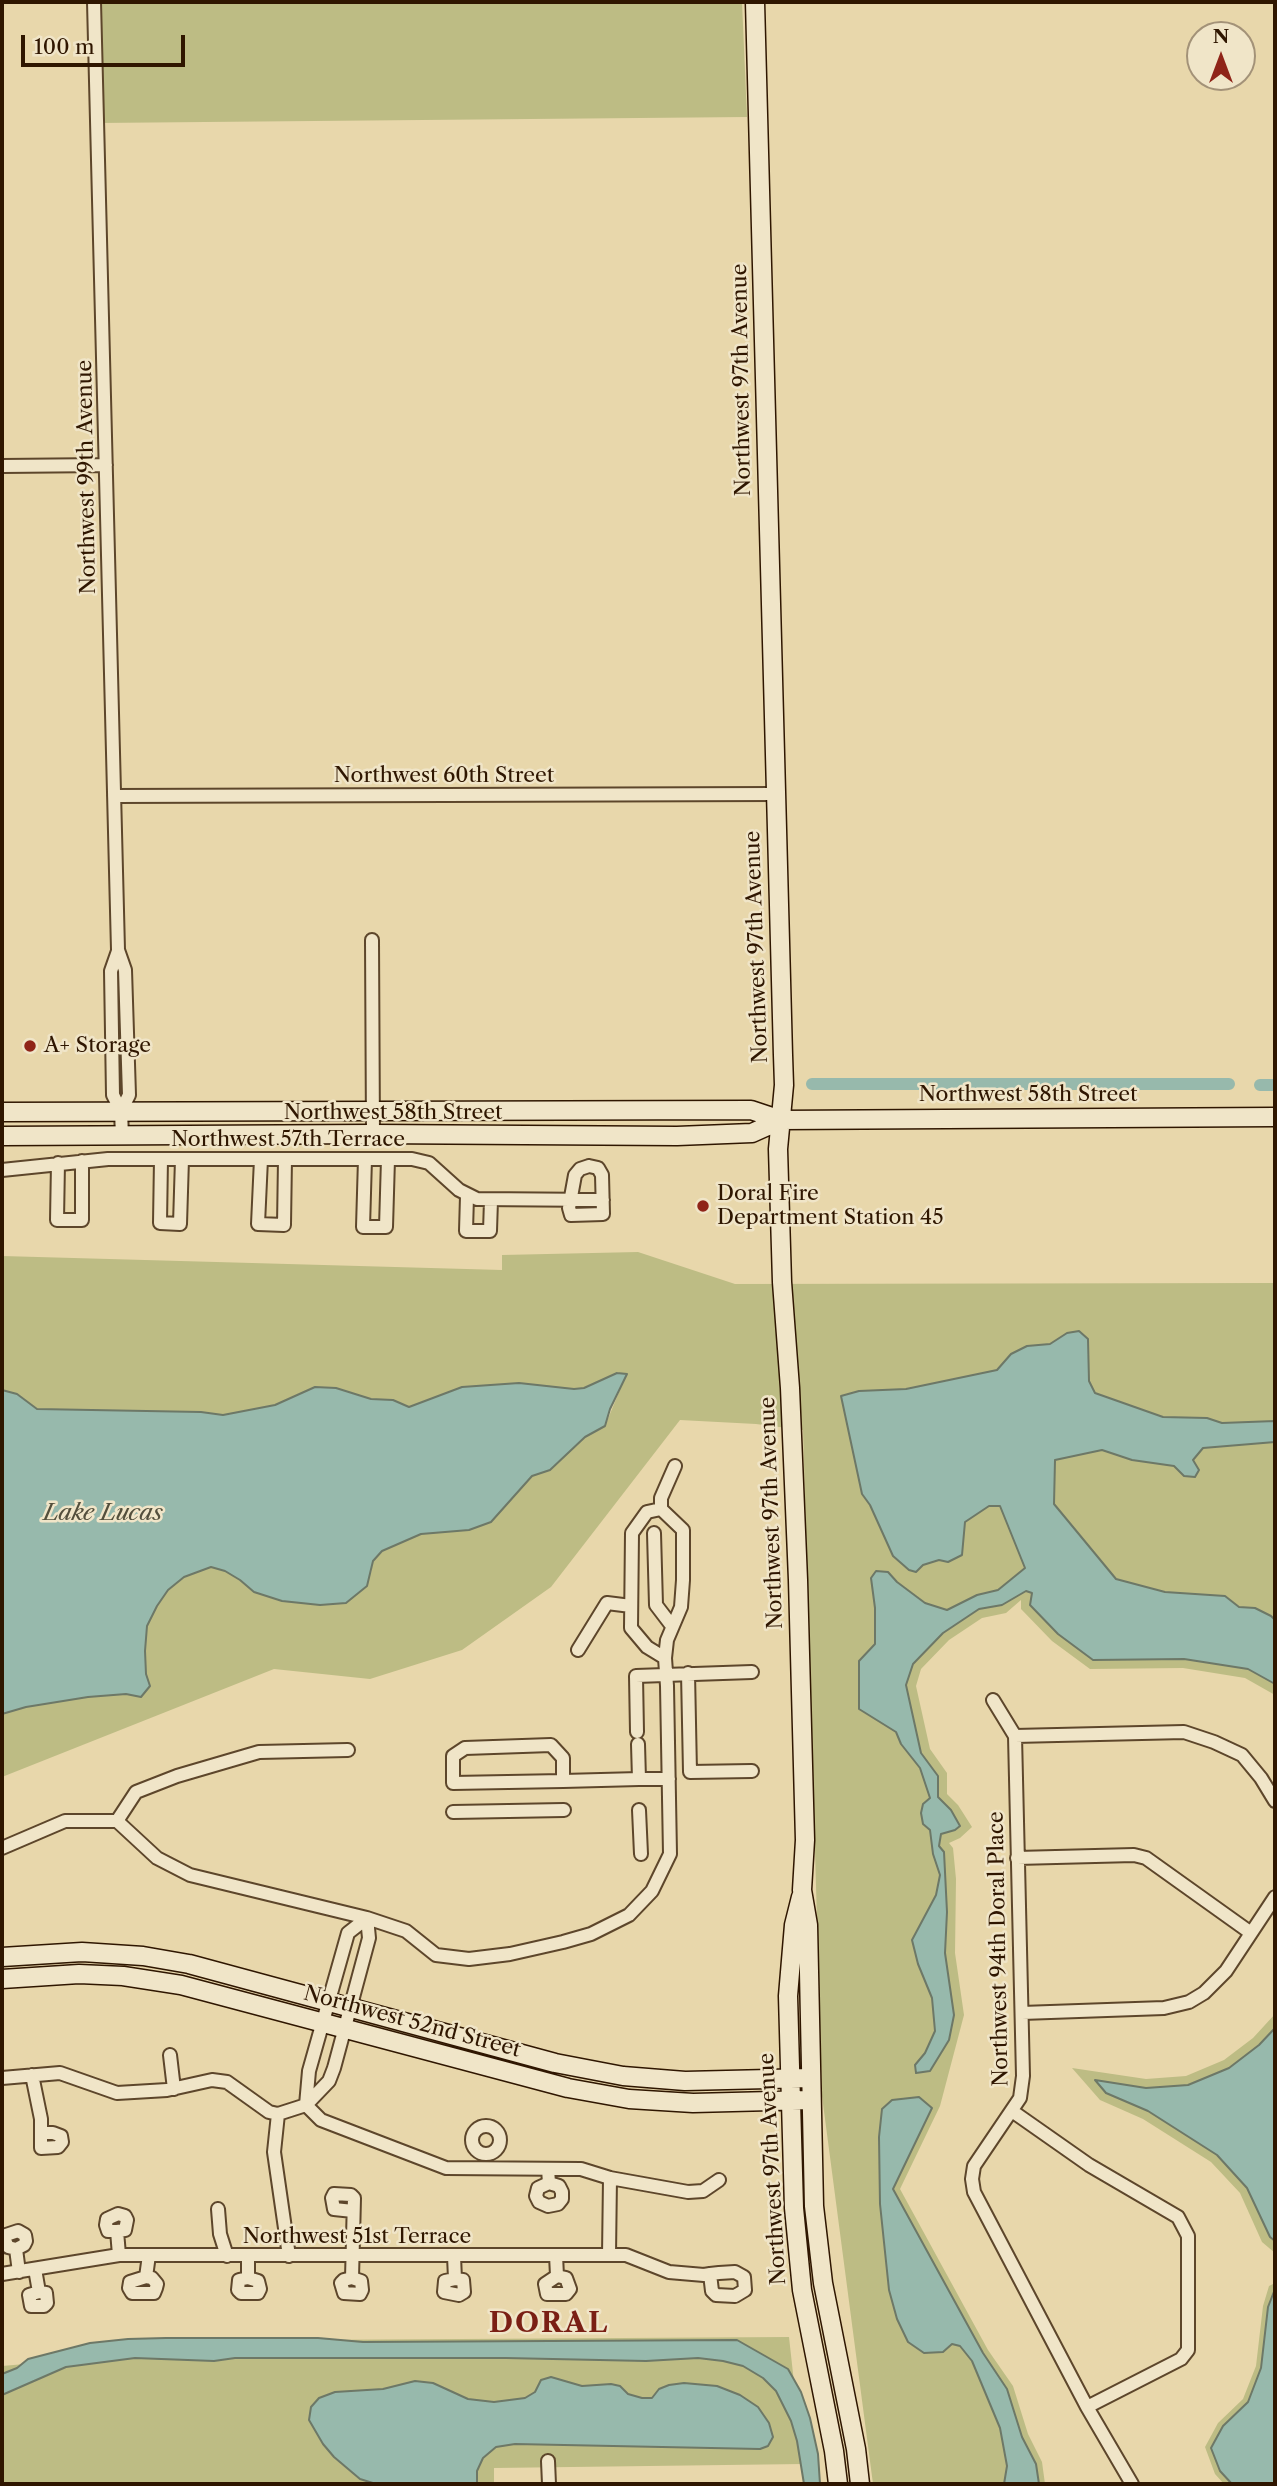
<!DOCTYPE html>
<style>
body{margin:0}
#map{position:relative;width:1277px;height:2486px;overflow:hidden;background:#e8d7ab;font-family:"Libre Caslon Text",serif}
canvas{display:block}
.frame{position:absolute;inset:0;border:4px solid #2f1600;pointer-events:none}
.north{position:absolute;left:1186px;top:21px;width:70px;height:70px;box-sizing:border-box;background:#f0e5c8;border:2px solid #a39278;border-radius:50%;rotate:0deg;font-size:19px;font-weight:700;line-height:28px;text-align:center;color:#2f1600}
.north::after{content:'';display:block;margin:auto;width:24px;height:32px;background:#8f2418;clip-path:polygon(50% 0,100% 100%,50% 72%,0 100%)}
.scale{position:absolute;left:21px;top:35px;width:164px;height:32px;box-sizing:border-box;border:4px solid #2f1600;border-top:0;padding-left:9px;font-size:21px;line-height:24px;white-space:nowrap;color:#2f1600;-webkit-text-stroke:5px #f0e5c8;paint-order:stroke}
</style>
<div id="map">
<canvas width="1277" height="2486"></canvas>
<div class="frame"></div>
<div class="north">N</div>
<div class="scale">100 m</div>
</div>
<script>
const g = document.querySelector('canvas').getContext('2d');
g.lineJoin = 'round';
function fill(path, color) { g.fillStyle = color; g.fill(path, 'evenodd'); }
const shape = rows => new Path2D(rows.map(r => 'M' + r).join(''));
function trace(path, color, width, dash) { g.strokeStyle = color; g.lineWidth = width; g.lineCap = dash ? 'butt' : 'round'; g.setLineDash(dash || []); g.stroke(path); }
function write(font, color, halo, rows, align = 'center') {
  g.font = font + ' "Libre Caslon Text",serif'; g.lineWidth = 5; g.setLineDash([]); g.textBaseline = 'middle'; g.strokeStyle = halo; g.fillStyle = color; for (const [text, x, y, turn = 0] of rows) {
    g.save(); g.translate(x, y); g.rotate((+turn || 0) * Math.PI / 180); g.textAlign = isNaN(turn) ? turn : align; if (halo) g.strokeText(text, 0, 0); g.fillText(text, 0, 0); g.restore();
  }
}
const green = shape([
 [98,2,742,2,747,117,97,123],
 [638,1252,735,1284,1275,1283,1275,1695,1245,1678,1183,1668,1090,1669,1052,1641,1021,1609,1021,1600,1006,1613,982,1618,949,1640,921,1669,916,1686,930,1749,947,1773,947,1794,958,1805,972,1827,960,1838,949,1843,953,1848,956,1879,955,1953,964,2015,940,2106,900,2189,988,2350,1013,2386,1028,2434,1042,2462,1045,2484,873,2484,822,2096,803,1430,756,1424,680,1420,551,1587,462,1650,370,1679,274,1669,2,1777,2,1714,26,1707,88,1697,126,1693,141,1696,150,1686,146,1674,145,1651,147,1626,157,1606,168,1590,184,1577,211,1567,225,1571,240,1580,254,1592,282,1601,320,1605,371,1573,373,1561,382,1551,421,1534,469,1530,507,1503,532,1476,550,1470,585,1437,605,1426,626,1375,617,1373,584,1388,574,1389,519,1383,462,1387,409,1407,393,1400,371,1399,336,1388,275,1405,223,1415,201,1412,37,1409,17,1394,2,1390,2,1256,502,1270,502,1255],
 [1275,2014,1275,2253,1262,2242,1240,2193,1211,2162,1143,2119,1100,2100,1072,2068,1146,2079,1186,2076,1224,2060,1253,2038],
 [1275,2283,1275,2484,1224,2484,1215,2474,1205,2447,1218,2423,1243,2399,1256,2366,1263,2306,1269,2286],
 [789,2337,803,2464,494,2468,494,2484,2,2484,2,2366,299,2340]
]);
const water = shape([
 [1079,1331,1088,1339,1089,1381,1095,1393,1163,1417,1207,1418,1222,1423,1275,1421,1275,1442,1203,1448,1193,1460,1199,1470,1195,1477,1184,1476,1174,1466,1132,1460,1102,1450,1055,1460,1054,1504,1116,1579,1165,1592,1225,1596,1239,1607,1255,1608,1271,1616,1275,1620,1275,1684,1248,1669,1184,1659,1093,1660,1058,1634,1030,1605,1032,1593,1026,1591,1002,1605,979,1609,943,1633,913,1664,906,1685,921,1753,938,1776,938,1797,951,1810,960,1826,955,1830,941,1834,939,1846,944,1852,947,1912,945,1953,954,2015,949,2040,930,2071,916,2073,915,2065,925,2053,935,2031,932,1998,918,1964,912,1940,936,1895,940,1875,933,1854,930,1830,923,1824,921,1813,923,1804,930,1798,920,1768,901,1744,896,1732,859,1709,859,1661,875,1644,875,1608,871,1578,876,1571,888,1572,897,1582,925,1603,947,1610,977,1595,998,1590,1025,1568,1000,1506,989,1506,965,1522,962,1555,948,1562,939,1560,923,1565,916,1572,909,1570,893,1556,870,1505,862,1494,841,1396,859,1391,906,1389,997,1370,1011,1354,1027,1346,1050,1344,1067,1333,1079,1331],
 [617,1373,627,1374,610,1409,605,1426,585,1437,550,1470,532,1476,491,1522,469,1530,421,1534,382,1551,373,1561,367,1586,346,1603,320,1605,282,1601,254,1592,240,1580,225,1571,211,1567,184,1577,168,1590,157,1606,147,1626,145,1651,146,1674,150,1686,141,1697,126,1694,88,1697,26,1707,2,1714,2,1390,17,1394,37,1409,201,1412,223,1415,275,1405,315,1387,336,1388,371,1399,393,1400,409,1407,462,1387,519,1383,574,1389,584,1388,617,1373],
 [1275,2028,1275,2241,1270,2237,1247,2188,1217,2155,1148,2111,1106,2093,1095,2080,1146,2088,1188,2085,1229,2068,1259,2045,1275,2028],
 [919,2097,932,2108,893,2189,983,2353,1007,2389,1022,2437,1036,2464,1039,2484,1004,2484,1007,2466,1000,2428,972,2361,960,2346,952,2344,943,2352,924,2353,908,2342,897,2319,889,2290,880,2204,879,2137,882,2109,892,2100,919,2097],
 [1275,2289,1275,2484,1232,2484,1220,2471,1211,2448,1223,2426,1248,2402,1261,2368,1268,2307,1275,2289],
 [166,2338,318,2338,363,2342,737,2340,788,2369,801,2392,810,2418,818,2454,820,2484,804,2484,797,2441,791,2421,776,2391,763,2378,743,2366,723,2361,698,2358,646,2361,506,2358,235,2358,214,2361,135,2358,66,2367,2,2395,2,2374,17,2368,28,2359,90,2343,128,2339,166,2338],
 [551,2377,582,2386,611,2384,620,2386,628,2394,642,2398,652,2398,659,2389,669,2385,684,2383,717,2386,740,2395,758,2407,769,2423,773,2437,768,2446,760,2449,515,2444,496,2447,483,2458,477,2471,477,2484,376,2484,360,2479,334,2457,323,2444,309,2420,311,2407,319,2398,335,2392,383,2389,415,2381,433,2383,468,2399,494,2402,525,2398,535,2392,541,2380,551,2377]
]);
const canal = shape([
 [812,1084,1229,1084],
 [1260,1085,1275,1085]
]);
const street = shape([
 [94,2,118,950,125,970,129,1095,121,1111],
 [2,466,106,465],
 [114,796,775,794],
 [372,940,373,1134],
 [118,951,111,971,113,1095,121,1111,122,1136],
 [161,1159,160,1223,180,1224,182,1159],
 [261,1159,258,1224,284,1225,285,1159],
 [365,1159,363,1227,386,1227,388,1159],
 [58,1163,57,1220,82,1220,82,1161],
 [589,1166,598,1168,602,1175,603,1214,571,1215,569,1208,575,1175,580,1169,589,1166],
 [2,1170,108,1159,412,1159,429,1163,459,1190,477,1199,603,1200],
 [467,1196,466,1231,490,1231,491,1200],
 [654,1533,656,1605,672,1626],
 [578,1650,607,1603,631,1606],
 [665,1658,647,1647,631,1628,632,1533,647,1512,661,1509,661,1498,675,1466],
 [688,1673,690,1772,752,1771],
 [993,1700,1015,1736,1023,2076,1020,2098,974,2166,972,2179,974,2192,1087,2407,1132,2484],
 [637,1732,636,1676,752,1672],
 [1015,1736,1184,1732,1214,1742,1242,1755,1261,1778,1275,1801],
 [639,1779,669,1779],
 [563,1781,563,1758,551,1745,465,1748,453,1756,453,1783,563,1781,639,1779,638,1744],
 [639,1810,641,1854],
 [453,1812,564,1810],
 [117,1821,136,1792,177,1776,259,1752,348,1750],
 [2,1848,65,1821,117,1821,157,1858,190,1875,367,1918,406,1931,436,1955,469,1959,510,1954,563,1942,591,1934,629,1915,652,1891,670,1854,667,1686,665,1658,667,1640,681,1607,683,1580,683,1530,661,1509],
 [1017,1858,1134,1855,1146,1858,1251,1933],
 [1022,2013,1164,2008,1189,2002,1204,1993,1226,1971,1275,1897],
 [170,2055,174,2089],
 [32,2075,41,2119,41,2148,58,2147,62,2142,61,2136,53,2133,42,2133],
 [2,2078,60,2073,117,2093,167,2090,212,2080,227,2082,269,2112,278,2114,306,2105,321,2120,446,2168,581,2169,610,2178,688,2192,703,2191,719,2180],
 [306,2105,309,2071,348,1933,367,1918],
 [306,2105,329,2081,334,2068,369,1938,367,1918],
 [1012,2111,1089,2165,1178,2217,1188,2236,1188,2350,1181,2359,1087,2407],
 [278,2114,274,2152,289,2256],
 '472 2140a14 14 0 1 1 28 0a14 14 0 1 1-28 0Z',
 [548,2169,549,2183,538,2188,536,2196,539,2202,548,2206,558,2204,562,2199,562,2192,559,2186,549,2183],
 [218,2209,220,2234,227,2256],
 [117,2231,108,2231,106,2225,107,2219,118,2214,125,2216,127,2220,125,2230,117,2231,119,2255],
 [16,2249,8,2247,5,2240,6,2235,18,2231,25,2235,26,2241,24,2245,16,2249,19,2272],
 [556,2255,557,2276,566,2278,570,2289,566,2294,547,2294,545,2284,557,2276],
 [609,2255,610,2178],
 [248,2256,248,2278,258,2281,260,2289,258,2293,241,2293,238,2290,239,2280,248,2278],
 [454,2256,455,2279,463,2280,464,2292,459,2295,444,2292,445,2281,455,2279],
 [35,2269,39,2292,46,2293,47,2303,44,2306,31,2306,29,2295,39,2292],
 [2,2274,119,2255,626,2255,669,2272,704,2275,710,2274,719,2273,735,2272,744,2277,745,2290,735,2296,716,2295,712,2291,710,2274],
 [146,2277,130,2282,129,2288,132,2293,154,2293,156,2288,157,2284,152,2278,146,2277,149,2255],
 [352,2278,344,2280,341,2283,344,2293,360,2294,362,2290,361,2281,352,2278,354,2198,351,2195,334,2194,332,2198,334,2209,353,2211],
 [548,2461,549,2484]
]);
const secondary = shape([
 [755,2,783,1055,784,1085,778,1149,782,1282,790,1388,798,1580,805,1840,802,1890,808,1925,814,2206,823,2283,856,2449,860,2484],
 [2,1112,751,1110,781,1120,1275,1117],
 [2,1136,373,1134,677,1136,752,1133,781,1120],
 [801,1897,794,1925,788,1996,794,2208,802,2290,834,2451,838,2484],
 [2,1957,82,1952,143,1956,189,1964,555,2063,623,2076,685,2081,811,2078],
 [2,1979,79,1974,123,1976,181,1985,568,2088,629,2099,693,2103,811,2100]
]);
const markers = [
 [30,1046,7,"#8f2418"],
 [703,1206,7,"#8f2418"]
];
const streetNames = [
 ["Northwest 97th Avenue",742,380,-91],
 ["Northwest 99th Avenue",87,477,-91],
 ["Northwest 60th Street",444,776],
 ["Northwest 97th Avenue",757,947,-92],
 ["Northwest 58th Street",1028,1095],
 ["Northwest 58th Street",393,1113],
 ["Northwest 57th Terrace",288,1140],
 ["Northwest 97th Avenue",772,1513,-92],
 ["Northwest 94th Doral Place",999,1949,-91],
 ["Northwest 52nd Street",412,2022,15],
 ["Northwest 97th Avenue",773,2169,-93],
 ["Northwest 51st Terrace",357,2237]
];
const poiNames = [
 ["A+ Storage",44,1046],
 ["Doral Fire",717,1194],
 ["Department Station 45",717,1218]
];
const waterNames = [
 ["Lake Lucas",103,1513]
];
const districtNames = [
 ["DORAL",549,2324]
];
fill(green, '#bdbc84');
fill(water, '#97b9ac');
trace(water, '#6d7867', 2);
trace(canal, '#97b9ac', 12);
trace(street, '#5d462b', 16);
trace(secondary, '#2f1600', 21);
trace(street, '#f0e5c8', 12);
trace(secondary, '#f0e5c8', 18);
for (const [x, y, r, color] of markers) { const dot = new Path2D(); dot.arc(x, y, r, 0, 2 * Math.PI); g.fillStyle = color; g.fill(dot); trace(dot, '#f0e5c8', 2.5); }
write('21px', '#2f1600', '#f0e5c8', streetNames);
write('21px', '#2f1600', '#f0e5c8', poiNames, 'left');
write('italic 23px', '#534f3c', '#f0e5c8', waterNames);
g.letterSpacing = '2px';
write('bold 28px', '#7a1f14', '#f0e5c8', districtNames);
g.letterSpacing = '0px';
</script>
